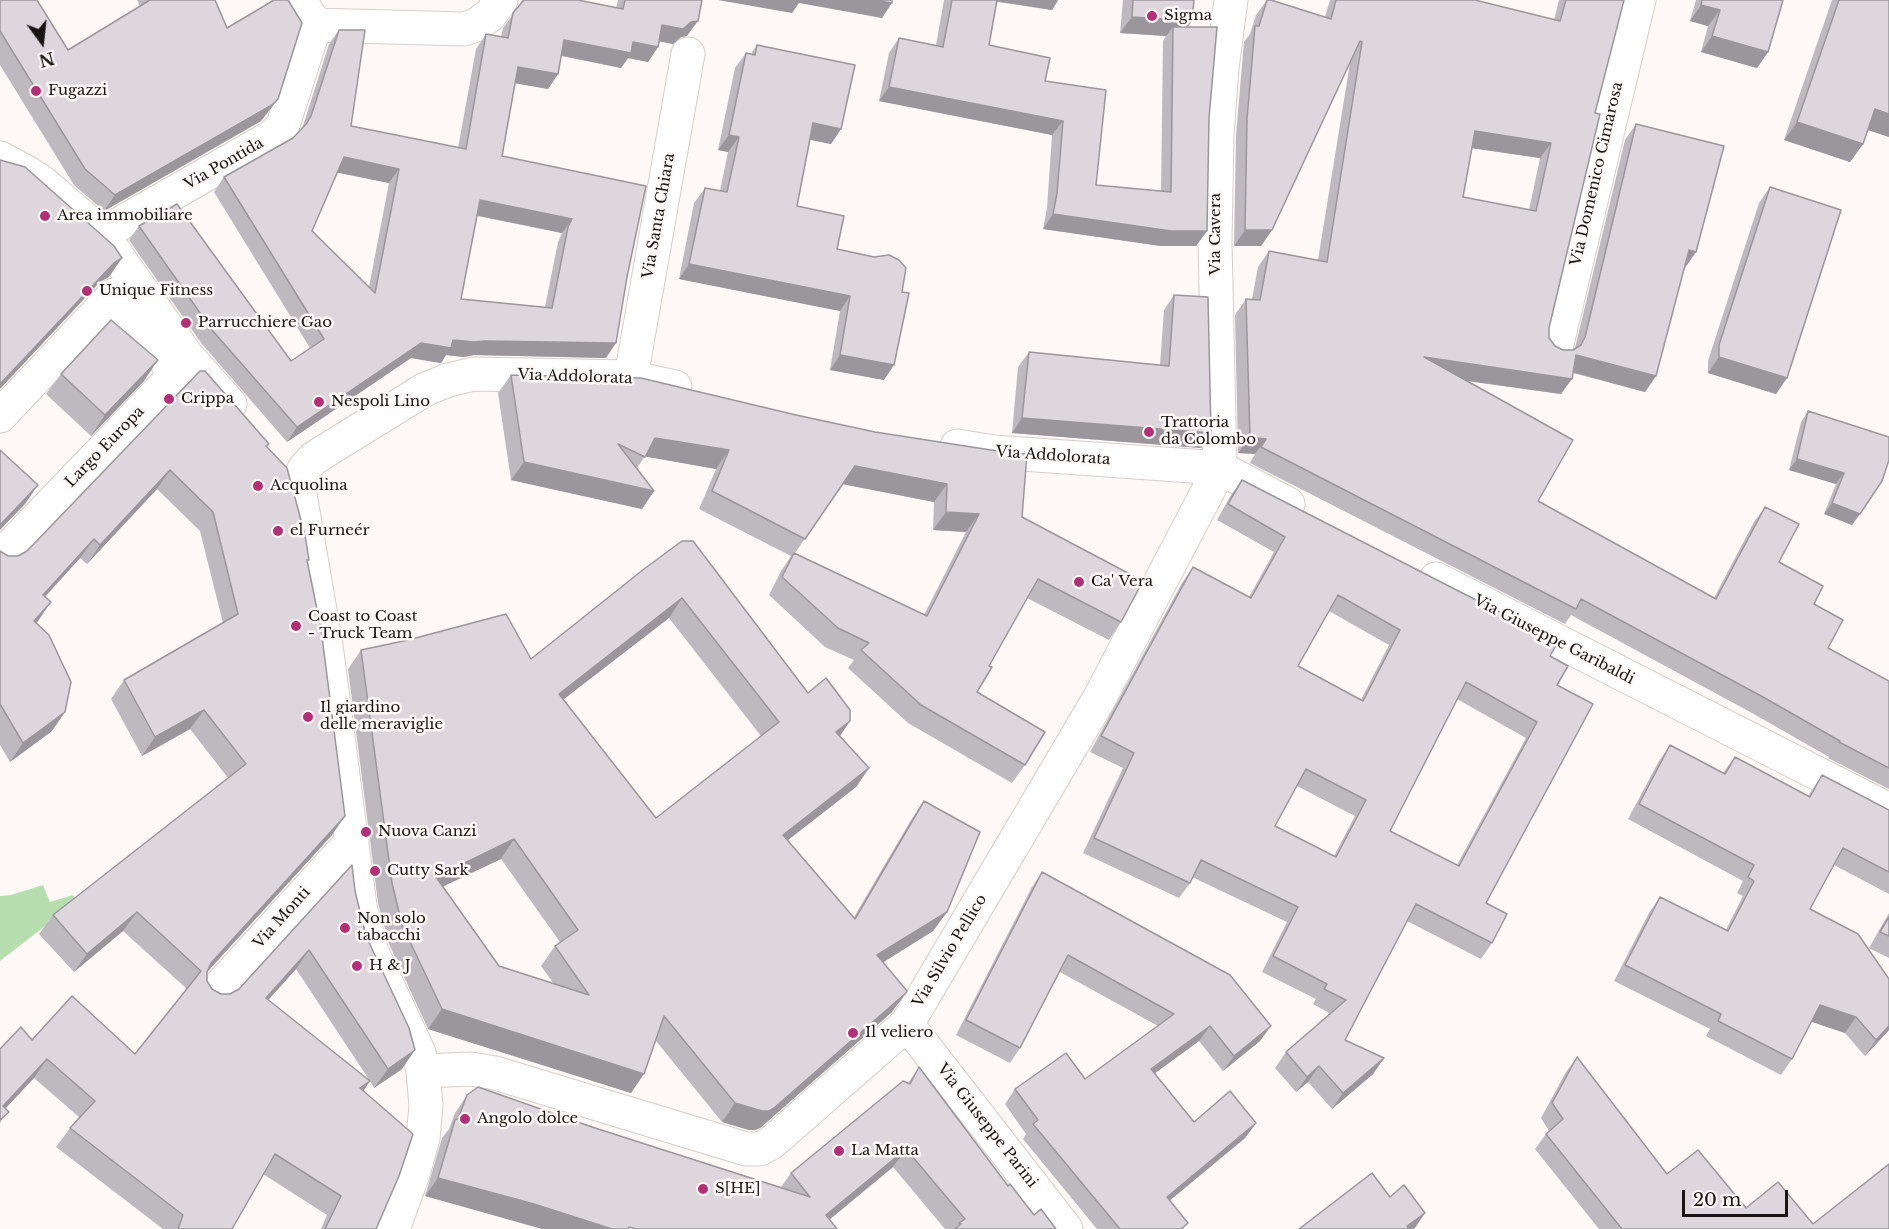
<!DOCTYPE html>
<meta charset="utf-8">
<style>
body{margin:0}
#map{position:relative;width:1889px;height:1229px;overflow:hidden;background:#fef9f6;font-family:"Libre Baskerville",serif}
canvas{display:block}
.north{position:absolute;left:12px;top:12px;width:60px;height:60px;-webkit-text-stroke:4px #fef9f6;paint-order:stroke;rotate:165deg;font-size:16px;font-weight:700;line-height:24px;text-align:center;color:#181514}
.north::after{content:'';display:block;margin:auto;width:21px;height:27px;background:#181514;clip-path:polygon(50% 0,100% 100%,50% 72%,0 100%)}
.scale{position:absolute;left:1682px;top:1190px;width:106px;height:27px;box-sizing:border-box;border:3px solid #181514;border-top:0;padding-left:8px;font-size:18px;line-height:21px;white-space:nowrap;color:#181514;-webkit-text-stroke:4px #fef9f6;paint-order:stroke}
</style>
<div id="map">
<canvas width="1889" height="1229"></canvas>
<div class="north">N</div>
<div class="scale">20 m</div>
</div>
<script>
const g = document.querySelector('canvas').getContext('2d');
g.lineJoin = 'round';
function fill(path, color) { g.fillStyle = color; g.fill(path, 'evenodd'); }
const shape = rows => new Path2D(rows.map(r => 'M' + r).join(''));
function trace(path, color, width, dash) { g.strokeStyle = color; g.lineWidth = width; g.lineCap = dash ? 'butt' : 'round'; g.setLineDash(dash || []); g.stroke(path); }
function write(font, color, halo, rows, align = 'center') {
  g.font = font + ' "Libre Baskerville",serif'; g.lineWidth = 5; g.setLineDash([]); g.textBaseline = 'middle'; g.strokeStyle = halo; g.fillStyle = color; for (const [text, x, y, turn = 0] of rows) {
    g.save(); g.translate(x, y); g.rotate((+turn || 0) * Math.PI / 180); g.textAlign = isNaN(turn) ? turn : align; if (halo) g.strokeText(text, 0, 0); g.fillText(text, 0, 0); g.restore();
  }
}
const green = shape([
 [43,885,50,902,73,895,76,902,0,961,0,896,11,895]
]);
const minor = shape([
 [315,25,464,29,476,25,490,15,501,0],
 [0,158,28,173,43,183,102,234,187,356,230,404],
 [102,234,261,143,273,136,283,125,315,25,300,0],
 [1556,348,1639,0],
 [631,377,688,54],
 [0,416,114,295,176,374,0,557],
 [957,446,994,452,1220,468,1288,504],
 [1436,579,1889,810],
 [212,995,352,841],
 [907,1024,1066,1229],
 [423,1071,471,1069,495,1073,746,1149,760,1149,771,1143,907,1024,1099,699,1220,468,1215,242,1217,134,1222,68,1231,0],
 [393,1229,413,1174,423,1138,426,1106,423,1071,419,1053,371,950,360,906,326,645,298,483,304,469,314,458,424,390,448,380,474,374,631,377,675,387]
]);
const wall = shape([
 [0,0,68,50,140,6,137,0,215,0,227,28,278,99,261,121,104,211,74,185,0,65],
 [522,0,578,0,616,8,618,0,702,0,687,36,681,37,673,44,659,41,658,47,648,62,628,58,621,68,561,56,558,74,548,89,515,83,502,156,646,186,606,358,474,355,464,357,446,355,441,363,411,358,287,442,202,344,129,240,139,226,291,361,310,348,214,192,224,177,293,138,302,129,329,44,339,30,351,126,458,148,476,49,486,34,501,37,503,28,517,9],
 [337,172,389,183,369,287,312,231],
 [477,216,562,233,558,242,545,307,461,299],
 [944,0,1058,0,1052,10,997,2,989,45,1045,81,1096,185,1161,191,1163,41,1166,36,1120,33,1123,0,1194,0,1188,27,1209,118,1207,231,1196,246,1161,246,1043,229,1047,208,1052,135,879,101,889,53,899,38,936,45],
 [1267,0,1325,17,1330,0,1475,0,1554,20,1559,0,1624,0,1595,113,1549,328,1549,338,1555,346,1563,350,1573,350,1575,348,1625,140,1636,124,1684,268,1656,376,1645,392,1573,373,1561,394,1466,381,1538,501,1714,598,1754,522,1765,507,1779,562,1814,604,1828,648,1889,681,1889,789,1828,758,1829,757,1752,713,1571,615,1565,624,1250,463,1255,454,1238,453,1235,315,1246,299,1252,299,1258,267,1269,251,1318,260,1350,63,1272,230,1261,246,1234,246,1236,135,1244,42,1250,34,1256,15],
 [1472,148,1540,158,1529,210,1463,197],
 [1696,0,1783,0,1768,52,1757,68,1701,52,1708,26,1690,21],
 [1832,0,1889,0,1889,137,1868,130,1863,144,1850,162,1784,140],
 [757,45,841,129,831,144,810,140,797,206,837,249,884,380,830,370,840,311,679,279,694,203,705,188,720,191,728,152,718,150,735,68,746,53,751,54],
 [1770,187,1787,378,1776,394,1708,373,1708,361,1759,203],
 [1174,295,1211,433,1201,448,1012,433,1018,367,1029,352,1160,365,1164,310],
 [200,371,269,444,267,447,307,562,332,835,207,972,207,981,212,989,221,994,230,994,239,989,355,891,402,1069,374,1088,370,1081,363,1091,376,1229,321,1229,327,1215,263,1174,232,1229,163,1229,56,1147,70,1128,79,1117,34,1078,6,1108,0,1124,0,1049,32,1040,135,1054,187,989,123,931,74,972,39,934,53,915,228,778,190,729,142,756,111,699,124,680,223,623,200,531,157,489,87,564,80,558,45,597,38,621,36,623,52,731,10,762,0,745,0,551,8,556,18,556,27,551],
 [296,969,370,1081,268,1000],
 [61,374,144,381,91,436,46,394],
 [511,375,796,415,1022,517,1121,622,1109,640,1027,598,989,666,977,692,1025,765,1012,783,908,723,848,668,854,660,825,647,769,595,781,571,791,556,699,509,716,469,645,456,637,468,654,491,642,509,511,480,498,393],
 [843,484,934,502,933,530,966,532,924,615,795,553],
 [1808,411,1889,437,1852,525,1824,514,1836,484,1789,470,1801,422],
 [1242,480,1550,656,1557,685,1486,903,1492,943,1481,959,1407,921,1345,1040,1384,1058,1373,1074,1332,1109,1308,1082,1296,1092,1275,1068,1286,1052,1331,1014,1313,1004,1316,999,1262,972,1287,922,1192,877,1190,883,1179,898,1083,853,1123,768,1090,752,1182,583,1193,567,1249,597,1274,552,1217,520,1231,495],
 [1329,611,1389,645,1361,700,1298,666],
 [1457,699,1526,738,1457,865,1390,831],
 [1297,786,1355,816,1334,856,1275,826],
 [644,569,808,693,850,721,840,736,869,768,856,787,788,840,854,917,911,820,924,801,947,912,933,931,883,962,892,1012,760,1128,755,1130,749,1130,722,1122,656,1041,631,1093,428,1029,389,944,378,903,348,669,361,650,531,659],
 [669,618,761,736,656,818,563,699],
 [501,859,560,942,555,946,541,966,554,984,499,966,443,886],
 [1670,745,1723,773,1735,757,1808,796,1822,775,1889,810,1889,894,1834,865,1810,909,1889,979,1889,1030,1865,1056,1845,1033,1811,1021,1792,1059,1781,1075,1706,1036,1710,1029,1614,981,1649,913,1660,897,1726,930,1743,896,1737,893,1743,881,1628,819,1659,761],
 [1042,872,1260,1041,1223,1071,1199,1041,1154,1074,1194,1122,1256,1123,1245,1138,1170,1200,1184,1229,1097,1229,1023,1139,1026,1134,1005,1104,1015,1089,1085,1079,1158,1026,1060,972,1020,1048,1010,1063,956,1035,1032,887],
 [1889,913,1889,958,1869,948],
 [1577,1057,1667,1174,1746,1208,1813,1224,1889,1229,1599,1229,1535,1149,1546,1134,1549,1131,1541,1118,1566,1072],
 [919,1067,1008,1186,1034,1215,1056,1229,945,1229,893,1167,829,1220,522,1222,425,1196,442,1138,449,1129,455,1113,467,1095,592,1127,781,1187,791,1173,908,1083]
]);
const shadedWall = shape([
 [718,0,874,0,892,3,882,18,799,3,792,13],
 [990,0,1058,0,1052,10],
 [1701,5,1720,10,1708,26,1690,21],
 [1132,17,1192,21,1181,37,1173,27,1166,36,1120,33],
 [698,21,687,36,681,37,673,44,652,40,662,25],
 [1712,36,1768,52,1757,68,1701,52],
 [564,40,633,42,658,47,648,62,628,58,621,68,554,54],
 [518,67,558,74,548,89,508,82],
 [889,87,1063,121,1052,135,879,101],
 [278,99,261,121,104,211,115,195],
 [1875,109,1889,114,1889,137,1862,128],
 [1797,122,1863,144,1850,162,1784,140],
 [813,123,841,129,831,144,803,138],
 [1475,131,1551,143,1540,158,1464,147],
 [729,135,739,137,728,152,718,150],
 [344,157,399,169,389,183,334,172],
 [480,200,572,219,562,233,470,214],
 [1053,214,1207,231,1196,246,1161,246,1043,229],
 [1245,230,1272,230,1261,246,1234,246],
 [1689,250,1696,252,1685,268],
 [122,258,109,277,100,282,0,389,0,384,114,263],
 [689,264,850,296,840,311,679,279],
 [453,340,616,343,606,358,474,355,464,357,446,355,441,363,411,358,287,442,297,427,421,343],
 [840,355,894,365,884,380,830,370],
 [1576,355,1656,376,1645,392,1564,370],
 [1424,357,1572,379,1561,394,1412,373],
 [1719,357,1787,378,1776,394,1708,373],
 [158,360,144,381,91,436,105,415],
 [1022,418,1211,433,1201,448,1012,433],
 [1250,437,1266,439,1255,454,1238,453],
 [655,438,729,450,716,469,642,456],
 [1797,459,1844,473,1836,484,1789,470],
 [524,462,654,491,642,509,511,480],
 [855,466,947,484,934,502,842,484],
 [170,470,157,489,87,564,100,545],
 [38,485,25,504,0,530,0,525],
 [1832,503,1860,514,1852,525,1824,514],
 [946,512,979,514,966,532,933,530],
 [94,539,80,558,29,614,43,595],
 [682,598,669,618,546,713,559,694],
 [51,602,38,621,20,640,34,621],
 [204,710,190,729,142,756,155,737],
 [65,712,52,731,10,762,23,743],
 [850,721,837,740,836,732],
 [869,768,856,787,770,854,783,835],
 [345,816,332,835,198,982,211,963],
 [514,839,501,859,423,896,436,877],
 [137,912,123,931,74,972,87,954],
 [947,912,933,931,863,975,877,955],
 [309,950,296,969,253,1017,266,998],
 [906,993,892,1012,760,1128,755,1130,749,1130,722,1122,735,1103],
 [1820,1005,1856,1017,1845,1033,1809,1021],
 [442,1009,644,1074,631,1093,428,1029],
 [1210,1026,1199,1041,1140,1084,1151,1069],
 [1271,1026,1260,1041,1223,1071,1234,1056],
 [1889,1026,1889,1030,1865,1056,1876,1040],
 [415,1050,402,1069,374,1088,388,1069],
 [1384,1058,1373,1074,1332,1109,1343,1093],
 [47,1059,34,1078,0,1114,3,1106],
 [1319,1066,1308,1082,1296,1092,1307,1077],
 [370,1081,357,1100,360,1088],
 [1256,1123,1245,1138,1156,1212,1167,1197],
 [906,1149,893,1167,818,1229,826,1215],
 [438,1178,534,1204,612,1229,542,1229,425,1196],
 [1425,1213,1415,1228,1413,1229,1405,1229,1407,1226]
]);
const building = shape([
 [0,0,37,0,68,50,150,0,215,0,227,28,274,0,288,0,302,23,278,99,272,105,115,195,85,169,0,31,0,0],
 [524,0,578,0,623,9,625,0,702,0,698,21,691,22,683,29,662,25,658,47,633,42,631,53,564,40,558,74,518,67,502,156,646,186,627,277,616,343,485,341,474,342,453,340,451,348,421,343,297,427,212,330,139,226,177,204,291,361,324,339,224,177,293,138,307,123,311,116,339,30,365,30,351,126,466,149,486,34,508,38,513,13,524,0],
 [344,157,399,169,375,293,312,231,344,157],
 [480,200,572,219,568,227,552,308,461,299,480,200],
 [874,0,892,0,892,3,874,0],
 [952,0,997,0,989,45,1050,58,1045,81,1106,90,1096,185,1171,192,1173,27,1217,27,1209,118,1207,231,1171,231,1053,214,1057,193,1063,121,889,87,899,38,943,47,952,0],
 [1133,0,1194,0,1192,21,1132,17,1133,0],
 [1267,0,1271,0,1331,19,1336,0,1475,0,1560,21,1566,0,1624,0,1595,113,1600,114,1549,328,1549,338,1555,346,1563,350,1573,350,1581,345,1585,337,1636,124,1724,146,1696,252,1689,250,1656,376,1576,355,1572,379,1424,357,1573,440,1538,501,1716,599,1765,507,1799,524,1779,562,1823,586,1814,604,1843,620,1828,648,1889,681,1889,768,1839,742,1840,741,1763,697,1581,599,1576,609,1261,447,1266,439,1250,437,1246,299,1260,300,1269,251,1327,262,1362,42,1360,41,1272,230,1245,230,1247,119,1255,26,1259,26,1267,0],
 [1475,131,1551,143,1536,211,1463,197,1475,131],
 [1702,0,1783,0,1768,52,1712,36,1720,10,1701,5,1702,0],
 [1839,0,1889,0,1889,114,1875,109,1863,144,1797,122,1839,0],
 [757,45,855,65,841,129,813,123,797,206,844,216,837,249,874,257,889,255,899,260,906,268,902,292,909,293,894,365,840,355,850,296,689,264,705,188,727,192,739,137,729,135,746,53,755,55,757,45],
 [0,160,25,167,114,246,122,258,114,263,0,384,0,160],
 [1770,187,1841,210,1787,378,1719,357,1719,345,1770,187],
 [1174,295,1208,297,1211,433,1022,418,1029,352,1169,366,1174,295],
 [111,320,158,360,105,415,61,374,111,320],
 [200,371,205,371,269,444,266,446,287,468,305,535,309,560,307,560,321,629,345,816,211,963,207,972,207,981,212,989,221,994,230,994,239,989,352,865,355,891,366,936,409,1028,415,1050,388,1069,309,950,266,998,370,1081,360,1088,413,1134,399,1176,376,1229,325,1229,341,1196,275,1154,232,1229,178,1229,183,1215,70,1128,95,1101,47,1059,3,1106,9,1112,0,1120,0,1049,21,1027,32,1040,72,996,135,1054,201,971,137,912,87,954,53,915,246,764,204,710,155,737,124,680,238,614,213,512,170,470,100,545,94,539,43,595,51,602,34,621,49,635,71,682,65,712,23,743,0,704,0,551,8,556,18,556,27,551,200,371],
 [511,375,641,378,796,415,875,432,1004,452,1027,454,1022,517,1143,581,1121,622,1038,579,989,666,992,667,977,692,1045,732,1025,765,921,705,861,650,869,643,838,628,782,577,794,553,927,616,979,514,946,512,947,484,855,466,805,539,712,491,729,450,655,438,645,457,618,444,654,491,524,462,511,375],
 [1808,411,1889,437,1889,460,1882,481,1860,514,1832,503,1844,473,1797,459,1808,411],
 [0,450,38,485,0,525,0,450],
 [1242,480,1558,642,1550,656,1568,666,1557,685,1593,704,1486,903,1507,914,1492,943,1416,904,1345,1040,1384,1058,1343,1093,1319,1066,1307,1077,1286,1052,1346,1000,1324,989,1327,984,1273,956,1298,907,1201,860,1190,883,1094,838,1134,753,1101,736,1193,567,1251,598,1285,537,1228,504,1242,480],
 [1338,595,1400,630,1363,701,1298,666,1338,595],
 [1466,682,1537,722,1459,866,1390,831,1466,682],
 [1306,769,1366,800,1336,857,1275,826,1306,769],
 [682,541,693,541,808,693,826,678,850,710,850,721,836,732,869,768,783,835,855,919,924,801,980,832,947,912,877,955,907,991,906,993,774,1108,769,1111,762,1111,735,1103,664,1016,644,1074,442,1009,402,925,392,883,361,650,408,640,506,614,531,659,644,569,682,541],
 [682,598,779,722,656,818,559,694,682,598],
 [514,839,578,930,555,946,589,995,499,966,436,877,514,839],
 [1670,745,1725,774,1735,757,1810,797,1822,775,1889,810,1889,872,1843,848,1810,909,1858,934,1889,979,1889,1026,1876,1040,1856,1017,1820,1005,1792,1059,1718,1021,1721,1014,1625,965,1660,897,1728,931,1754,881,1748,877,1754,865,1639,804,1670,745],
 [1042,872,1230,975,1271,1026,1234,1056,1210,1026,1151,1069,1194,1122,1230,1091,1256,1123,1167,1197,1188,1223,1181,1229,1120,1229,1033,1124,1038,1120,1015,1089,1066,1053,1085,1079,1174,1014,1068,955,1020,1048,966,1020,1042,872],
 [1889,917,1889,936,1880,932,1889,917],
 [1577,1057,1667,1174,1698,1150,1746,1208,1778,1182,1813,1224,1889,1164,1889,1229,1622,1229,1546,1134,1563,1119,1552,1103,1577,1057],
 [919,1067,1008,1186,1010,1184,1034,1215,1041,1209,1056,1229,955,1229,961,1224,959,1223,965,1219,906,1149,826,1215,837,1229,636,1229,629,1227,628,1229,612,1229,534,1204,438,1178,455,1120,458,1119,467,1095,478,1087,592,1127,810,1197,791,1173,903,1081,910,1084,919,1067],
 [1372,1173,1390,1197,1404,1185,1425,1213,1407,1226,1409,1229,1299,1229,1372,1173]
]);
const markers = [
 [1152,16,6,"#b43076"],
 [36,91,6,"#b43076"],
 [45,216,6,"#b43076"],
 [87,291,6,"#b43076"],
 [186,323,6,"#b43076"],
 [169,399,6,"#b43076"],
 [319,402,6,"#b43076"],
 [1149,432,6,"#b43076"],
 [258,486,6,"#b43076"],
 [278,531,6,"#b43076"],
 [1079,582,6,"#b43076"],
 [296,626,6,"#b43076"],
 [308,717,6,"#b43076"],
 [366,832,6,"#b43076"],
 [375,871,6,"#b43076"],
 [345,928,6,"#b43076"],
 [357,966,6,"#b43076"],
 [853,1033,6,"#b43076"],
 [465,1119,6,"#b43076"],
 [839,1151,6,"#b43076"],
 [703,1189,6,"#b43076"]
];
const poiNames = [
 ["Sigma",1164,16],
 ["Fugazzi",48,91],
 ["Area immobiliare",57,216],
 ["Unique Fitness",99,291],
 ["Parrucchiere Gao",198,323],
 ["Crippa",181,399],
 ["Nespoli Lino",331,402],
 ["Trattoria",1161,423],
 ["da Colombo",1161,440],
 ["Acquolina",270,486],
 ["el Furneér",290,531],
 ["Ca' Vera",1091,582],
 ["Coast to Coast",308,617],
 ["- Truck Team",308,634],
 ["Il giardino",320,708],
 ["delle meraviglie",320,725],
 ["Nuova Canzi",378,832],
 ["Cutty Sark",387,871],
 ["Non solo",357,919],
 ["tabacchi",357,936],
 ["H & J",369,966],
 ["Il veliero",865,1033],
 ["Angolo dolce",477,1119],
 ["La Matta",851,1151],
 ["S[HE]",715,1189]
];
const streetNames = [
 ["Via Pontida",224,164,-30],
 ["Via Domenico Cimarosa",1597,174,-77],
 ["Via Santa Chiara",659,216,-80],
 ["Via Cavera",1216,234,-90],
 ["Via Addolorata",575,377,2],
 ["Largo Europa",105,447,-46],
 ["Via Addolorata",1053,456,4],
 ["Via Giuseppe Garibaldi",1554,640,27],
 ["Via Monti",282,918,-48],
 ["Via Silvio Pellico",950,951,-59],
 ["Via Giuseppe Parini",987,1126,52]
];
fill(green, '#b7deae');
trace(minor, '#d6ceca', 35);
trace(minor, '#fff', 33);
fill(wall, '#beb9be');
fill(shadedWall, '#9b969b');
fill(building, '#ddd7dd');
trace(building, '#9b969b', 1.5);
for (const [x, y, r, color] of markers) { const dot = new Path2D(); dot.arc(x, y, r, 0, 2 * Math.PI); g.fillStyle = color; g.fill(dot); trace(dot, '#fef9f6', 2); }
write('15px', '#181514', '#fef9f6', poiNames, 'left');
write('15px', '#181514', '#fef9f6', streetNames);
</script>
